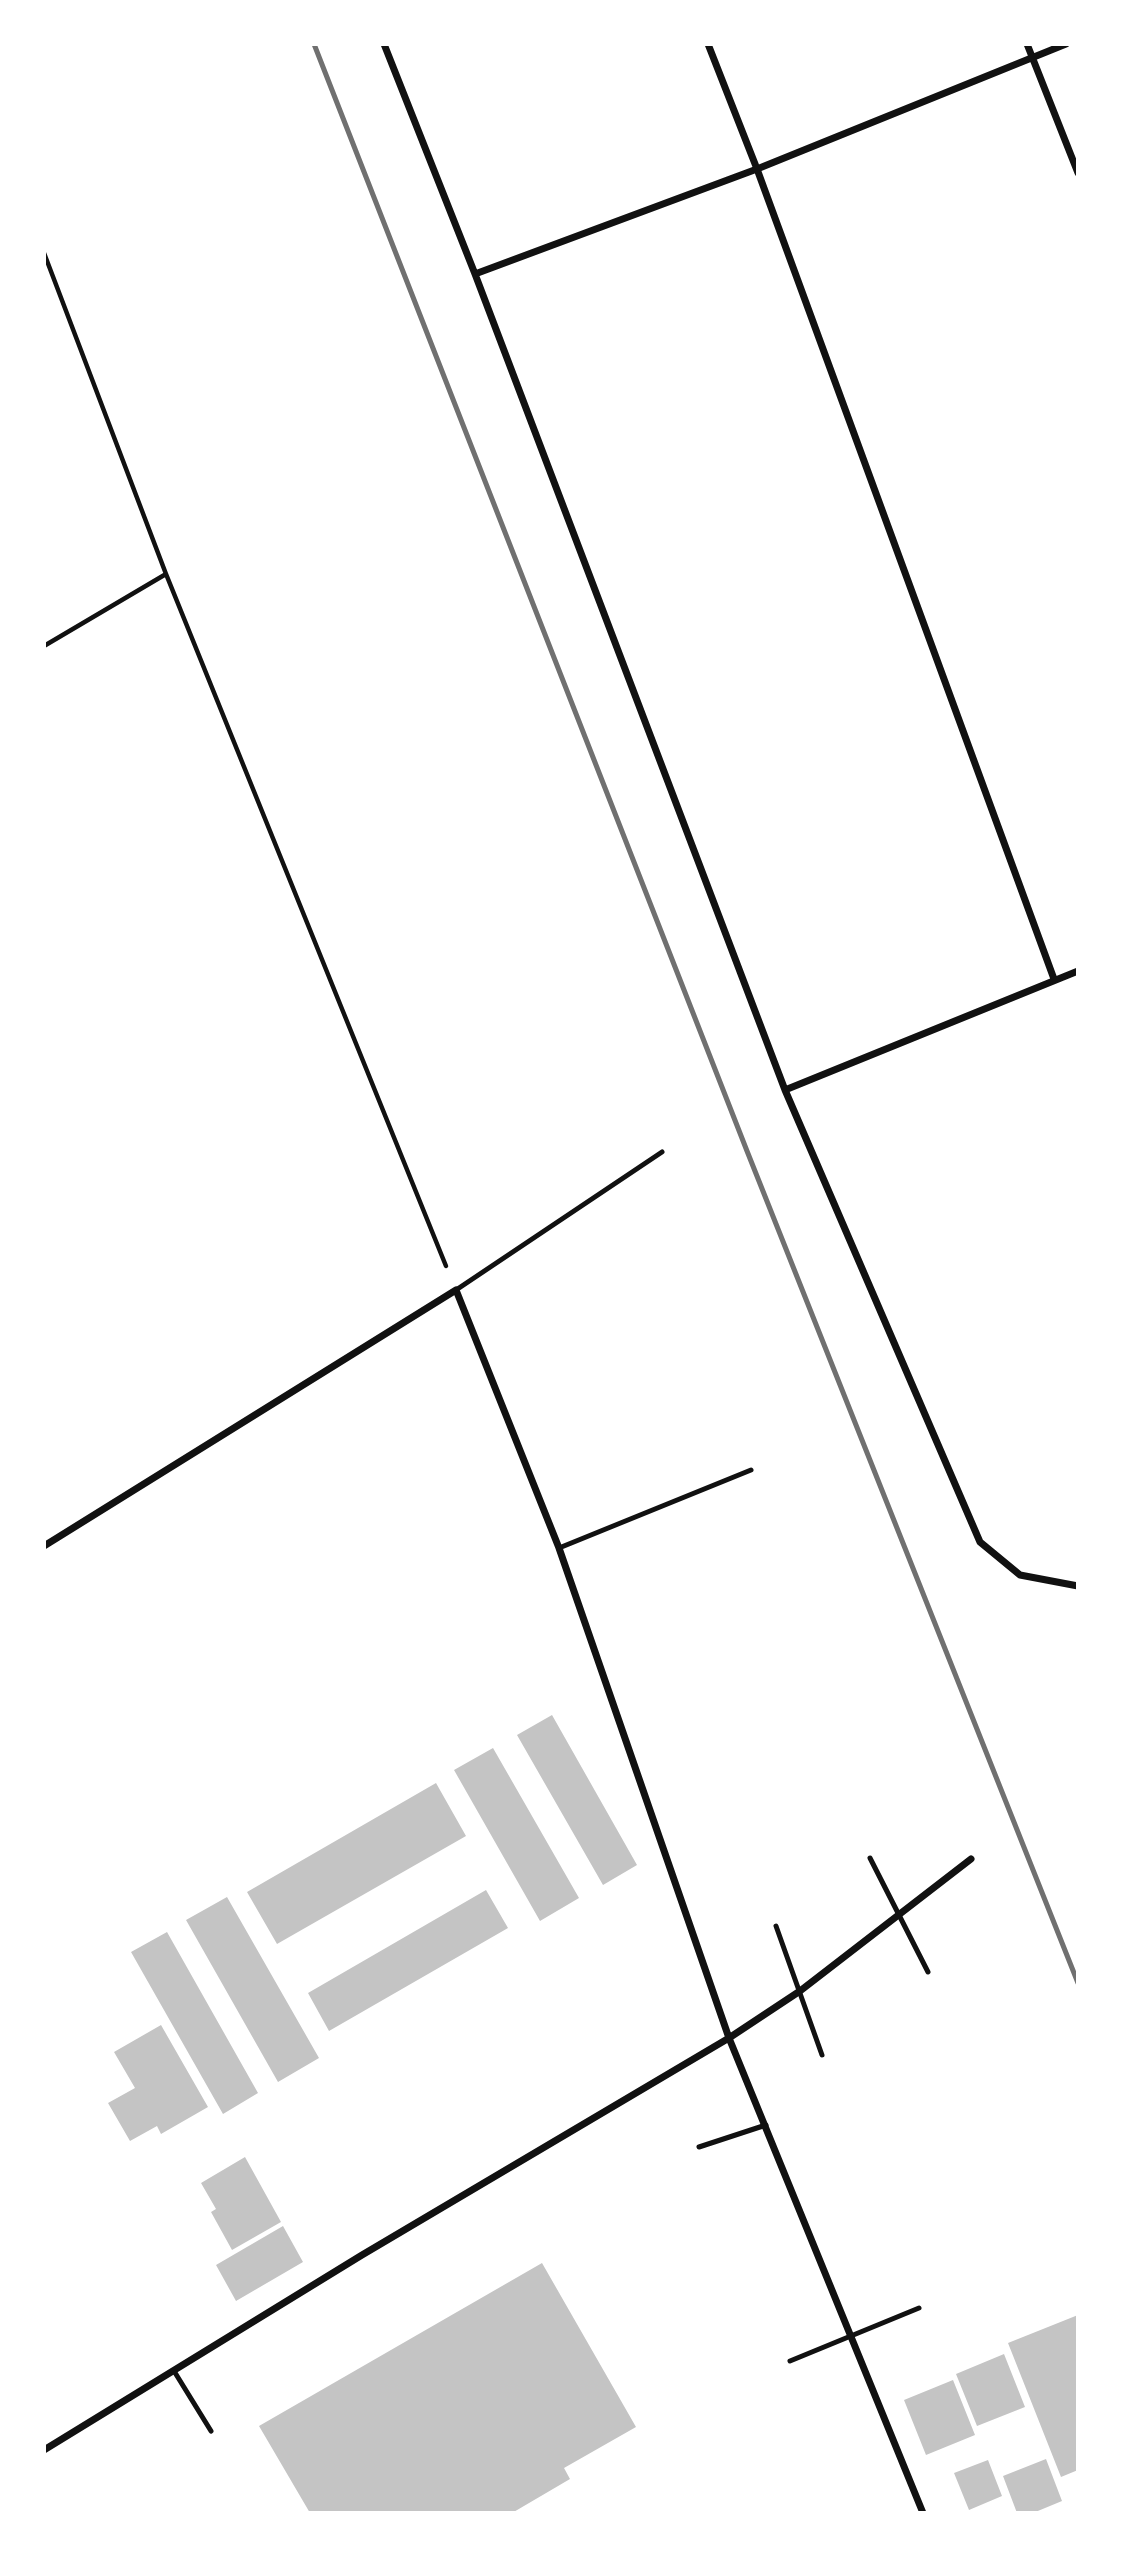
<!DOCTYPE html>
<style>
body{margin:0}
#map{position:relative;width:1122px;height:2557px;overflow:hidden;background:#fff;font-family:"Archivo Narrow",sans-serif}
canvas{display:block}
.frame{position:absolute;inset:0;border:46px solid #fff;pointer-events:none}
</style>
<div id="map">
<canvas width="1122" height="2557"></canvas>
<div class="frame"></div>
</div>
<script>
const g = document.querySelector('canvas').getContext('2d');
g.lineJoin = 'round';
function fill(path, color) { g.fillStyle = color; g.fill(path, 'evenodd'); }
const shape = rows => new Path2D(rows.map(r => 'M' + r).join(''));
function trace(path, color, width, dash) { g.strokeStyle = color; g.lineWidth = width; g.lineCap = dash ? 'butt' : 'round'; g.setLineDash(dash || []); g.stroke(path); }
const building = shape([
 [552,1715,637,1865,603,1885,517,1735],
 [493,1748,579,1898,540,1921,454,1770],
 [436,1783,466,1836,277,1944,247,1892],
 [486,1890,508,1928,329,2031,308,1993],
 [227,1897,319,2058,278,2082,186,1920],
 [167,1932,258,2093,223,2114,131,1952],
 [161,2025,208,2107,161,2134,157,2126,130,2141,108,2103,135,2088,114,2052],
 [245,2157,281,2222,232,2250,211,2212,216,2209,201,2183],
 [283,2226,303,2262,236,2301,216,2265],
 [542,2263,636,2427,564,2468,570,2479,512,2513,310,2513,259,2426],
 [1078,2315,1078,2470,1061,2477,1008,2343],
 [1004,2354,1025,2407,977,2426,956,2374],
 [953,2380,975,2435,926,2455,904,2400],
 [1046,2459,1062,2501,1033,2513,1017,2513,1003,2476],
 [988,2460,1002,2496,969,2510,954,2473]
]);
const path = shape([
 [44,253,166,574,446,1266],
 [44,646,166,574]
]);
const service = shape([
 [456,1290,662,1152],
 [559,1548,751,1470],
 [870,1858,928,1972],
 [776,1926,822,2055],
 [699,2147,766,2125],
 [790,2361,919,2308],
 [174,2371,211,2431]
]);
const minor = shape([
 [384,44,475,274,785,1090,980,1542,1020,1575,1078,1586],
 [708,44,757,169,1054,979],
 [1027,44,1078,173],
 [475,274,757,169,1066,44],
 [785,1090,1078,971],
 [44,1546,456,1290,559,1548,729,2038,923,2513],
 [44,2450,362,2255,729,2038,800,1991,971,1859]
]);
const rail = shape([
 [314,44,747,1151,1078,1983]
]);
fill(building, '#c4c4c4');
trace(path, '#111', 4.5);
trace(service, '#111', 5);
trace(minor, '#111', 7);
trace(rail, '#707070', 5);
</script>
